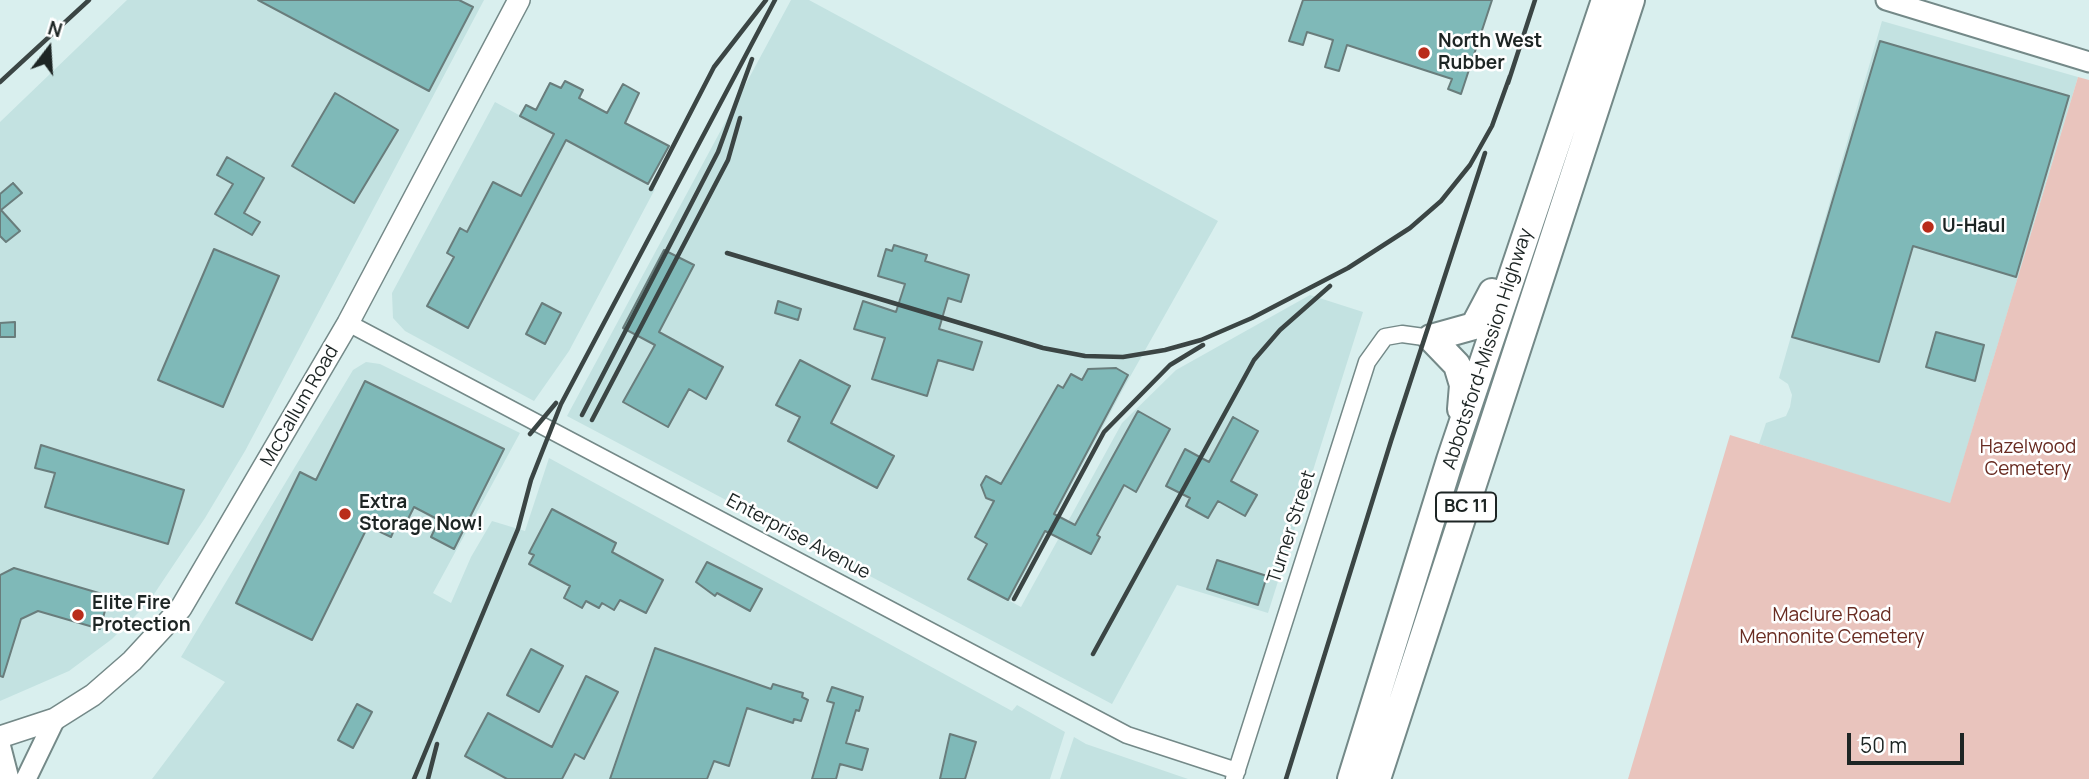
<!DOCTYPE html>
<style>
body{margin:0}
#map{position:relative;width:2089px;height:779px;overflow:hidden;background:#d9efee;font-family:Manrope,sans-serif}
canvas{display:block}
.north{position:absolute;left:14px;top:14px;width:70px;height:70px;-webkit-text-stroke:5px #fff;paint-order:stroke;rotate:17deg;font-size:19px;font-weight:700;line-height:28px;text-align:center;color:#1d2524}
.north::after{content:'';display:block;margin:auto;width:24px;height:32px;background:#1d2524;clip-path:polygon(50% 0,100% 100%,50% 72%,0 100%)}
.scale{position:absolute;left:1847px;top:733px;width:117px;height:32px;box-sizing:border-box;border:4px solid #1d2524;border-top:0;padding-left:9px;font-size:21px;line-height:24px;white-space:nowrap;color:#1d2524;-webkit-text-stroke:5px #fff;paint-order:stroke}
</style>
<div id="map">
<canvas width="2089" height="779"></canvas>
<div class="north">N</div>
<div class="scale">50 m</div>
</div>
<script>
const g = document.querySelector('canvas').getContext('2d');
g.lineJoin = 'round';
function fill(path, color) { g.fillStyle = color; g.fill(path, 'evenodd'); }
const shape = rows => new Path2D(rows.map(r => 'M' + r).join(''));
function trace(path, color, width, dash) { g.strokeStyle = color; g.lineWidth = width; g.lineCap = dash ? 'butt' : 'round'; g.setLineDash(dash || []); g.stroke(path); }
function write(font, color, halo, rows, align = 'center') {
  g.font = font + ' Manrope,sans-serif'; g.lineWidth = 5; g.setLineDash([]); g.textBaseline = 'middle'; g.strokeStyle = halo; g.fillStyle = color; for (const [text, x, y, turn = 0] of rows) {
    g.save(); g.translate(x, y); g.rotate((+turn || 0) * Math.PI / 180); g.textAlign = isNaN(turn) ? turn : align; if (halo) g.strokeText(text, 0, 0); g.fillText(text, 0, 0); g.restore();
  }
}
const built = shape([
 [127,0,484,0,245,451,205,518,148,603,112,639,69,671,0,701,0,122],
 [791,0,809,0,1218,221,1122,391,1010,601,1021,607,1122,423,1176,370,1310,295,1363,312,1268,613,1177,585,1112,704,567,416],
 [1882,21,2078,77,1950,504,1759,444,1766,423,1786,416,1790,407,1792,395,1788,384,1779,378],
 [495,102,655,189,569,351,534,401,405,331,393,318,392,293],
 [366,362,380,364,520,433,433,593,451,603,471,557,492,521,525,531,549,458,1012,711,1017,705,1065,732,1050,779,152,779,225,682,181,657,353,370],
 [1074,737,1086,744,1188,779,1060,779]
]);
const green = shape([
 [2078,77,2089,80,2089,779,1628,779,1730,435,1950,503]
]);
const building = shape([
 [258,0,459,0,473,7,429,91,258,0],
 [1303,0,1492,0,1461,94,1448,89,1452,79,1347,45,1339,71,1325,67,1333,40,1307,32,1303,45,1289,41,1303,0],
 [1880,41,2069,96,2016,277,1913,246,1879,362,1792,337,1880,41],
 [565,81,583,90,579,98,607,113,623,84,639,93,625,123,669,146,648,184,566,140,468,328,427,306,454,257,447,253,460,228,467,232,493,182,521,196,554,134,520,116,526,105,536,110,550,83,561,88,565,81],
 [335,93,398,130,354,203,292,166,335,93],
 [227,157,264,178,244,213,260,222,252,235,215,214,233,184,217,175,227,157],
 [13,183,22,193,1,210,20,231,6,242,0,236,0,194,13,183],
 [894,245,927,255,925,261,969,275,961,302,948,298,939,329,982,342,973,370,938,360,927,396,872,379,885,338,854,329,863,301,896,312,905,284,878,276,886,249,892,251,894,245],
 [214,249,279,276,223,407,158,380,214,249],
 [664,250,694,265,659,332,723,367,706,399,689,389,668,427,623,402,655,345,623,328,664,250],
 [778,301,801,309,798,320,775,313,778,301],
 [542,303,561,313,545,344,526,334,542,303],
 [15,322,15,337,0,337,0,323,15,322],
 [1936,332,1984,345,1975,381,1926,367,1936,332],
 [800,360,850,386,831,423,894,456,877,488,788,441,800,417,776,405,800,360],
 [1116,368,1128,375,1054,514,1075,525,1138,411,1170,429,1136,492,1124,485,1097,535,1100,537,1091,554,1045,531,1008,600,968,579,987,544,975,537,994,501,986,498,981,485,986,476,1001,484,1058,385,1063,388,1071,374,1082,380,1088,369,1116,368],
 [365,381,504,449,454,549,431,537,439,520,414,507,404,527,397,523,391,537,368,526,312,640,236,603,300,472,316,480,365,381],
 [1233,417,1258,431,1231,481,1257,495,1245,516,1218,501,1208,518,1186,506,1190,498,1166,486,1185,449,1209,462,1233,417],
 [41,445,184,490,168,544,45,507,55,473,35,468,41,445],
 [552,509,616,543,612,552,663,580,646,613,620,600,614,610,602,603,599,608,586,601,582,608,564,598,570,586,529,564,534,555,529,553,552,509],
 [1217,560,1267,576,1258,605,1207,589,1217,560],
 [707,562,762,589,750,611,717,593,715,596,696,582,707,562],
 [14,568,109,596,100,629,38,611,21,619,3,677,0,676,0,575,14,568],
 [655,648,771,689,773,684,803,693,802,697,808,700,801,721,794,719,793,723,747,708,729,766,714,761,707,779,610,779,655,648],
 [531,649,563,666,539,712,507,695,531,649],
 [586,676,618,692,584,759,575,754,562,779,507,779,465,756,488,713,552,747,586,676],
 [832,687,863,697,859,711,856,710,846,743,868,749,862,770,840,764,836,779,812,779,834,703,827,701,832,687],
 [357,704,372,712,353,748,338,740,357,704],
 [950,734,976,742,965,779,940,779,950,734]
]);
const minor = shape([
 [348,323,1127,735,1237,771],
 [1234,779,1367,362,1385,337,1402,334,1431,338]
]);
const tertiary = shape([
 [1886,0,2089,62],
 [0,744,9,779],
 [26,779,55,719]
]);
const secondary = shape([
 [0,737,55,719,93,695,132,661,181,608,348,323,519,0]
]);
const trunk = shape([
 [1431,338,1474,326,1492,292],
 [1431,338,1457,365,1463,385,1461,409],
 [1351,779,1450,460,1605,0],
 [1377,779,1631,0]
]);
const rail = shape([
 [0,82,89,0],
 [1508,83,1535,0],
 [651,189,714,67,766,0],
 [727,253,1043,348,1085,356,1123,357,1165,350,1201,340,1252,318,1348,268,1410,228,1441,201,1470,165,1492,126,1510,76],
 [582,415,718,152,752,59],
 [592,420,728,160,740,118],
 [530,434,556,403],
 [1014,599,1104,432,1170,365,1203,345],
 [1093,654,1254,360,1280,330,1330,286],
 [414,779,518,529,531,480,561,404,775,0],
 [428,779,437,744],
 [1286,779,1391,441,1485,153]
]);
const markers = [
 [1424,53,7,"#b92c1a"],
 [1928,227,7,"#b92c1a"],
 [345,514,7,"#b92c1a"],
 [78,615,7,"#b92c1a"]
];
const shields = [
 [1466,507,60]
];
const shieldNames = [
 ["BC 11",1466,507]
];
const poiNames = [
 ["North West",1438,42],
 ["Rubber",1438,64],
 ["U-Haul",1942,227],
 ["Extra",359,503],
 ["Storage Now!",359,525],
 ["Elite Fire",92,604],
 ["Protection",92,626]
];
const streetNames = [
 ["Abbotsford-Mission Highway",1488,349,-72],
 ["McCallum Road",300,406,-60],
 ["Turner Street",1292,527,-72],
 ["Enterprise Avenue",798,537,28]
];
const parkNames = [
 ["Hazelwood",2028,448],
 ["Cemetery",2028,470],
 ["Maclure Road",1832,616],
 ["Mennonite Cemetery",1832,638]
];
fill(built, '#c3e2e1');
fill(green, '#e9c4bd');
fill(building, '#7fb9b8');
trace(building, '#697d7c', 2);
trace(minor, '#748988', 19);
trace(tertiary, '#748988', 23);
trace(secondary, '#748988', 24);
trace(trunk, '#748988', 30);
trace(minor, '#fff', 16);
trace(tertiary, '#fff', 19);
trace(secondary, '#fff', 21);
trace(trunk, '#fff', 26);
trace(rail, '#3b4544', 4.5);
for (const [x, y, r, color] of markers) { const dot = new Path2D(); dot.arc(x, y, r, 0, 2 * Math.PI); g.fillStyle = color; g.fill(dot); trace(dot, '#fff', 2.5); }
for (const [x, y, w] of shields) { const box = new Path2D(); box.roundRect(x - w / 2, y - 14.5, w, 29, 5); g.fillStyle = '#fff'; g.fill(box); trace(box, '#1d2524', 2); }
write('bold 18px', '#1d2524', null, shieldNames);
write('bold 19px', '#1d2524', '#fff', poiNames, 'left');
write('19px', '#1d2524', '#fff', streetNames);
write('19px', '#682b21', '#fff', parkNames);
</script>
